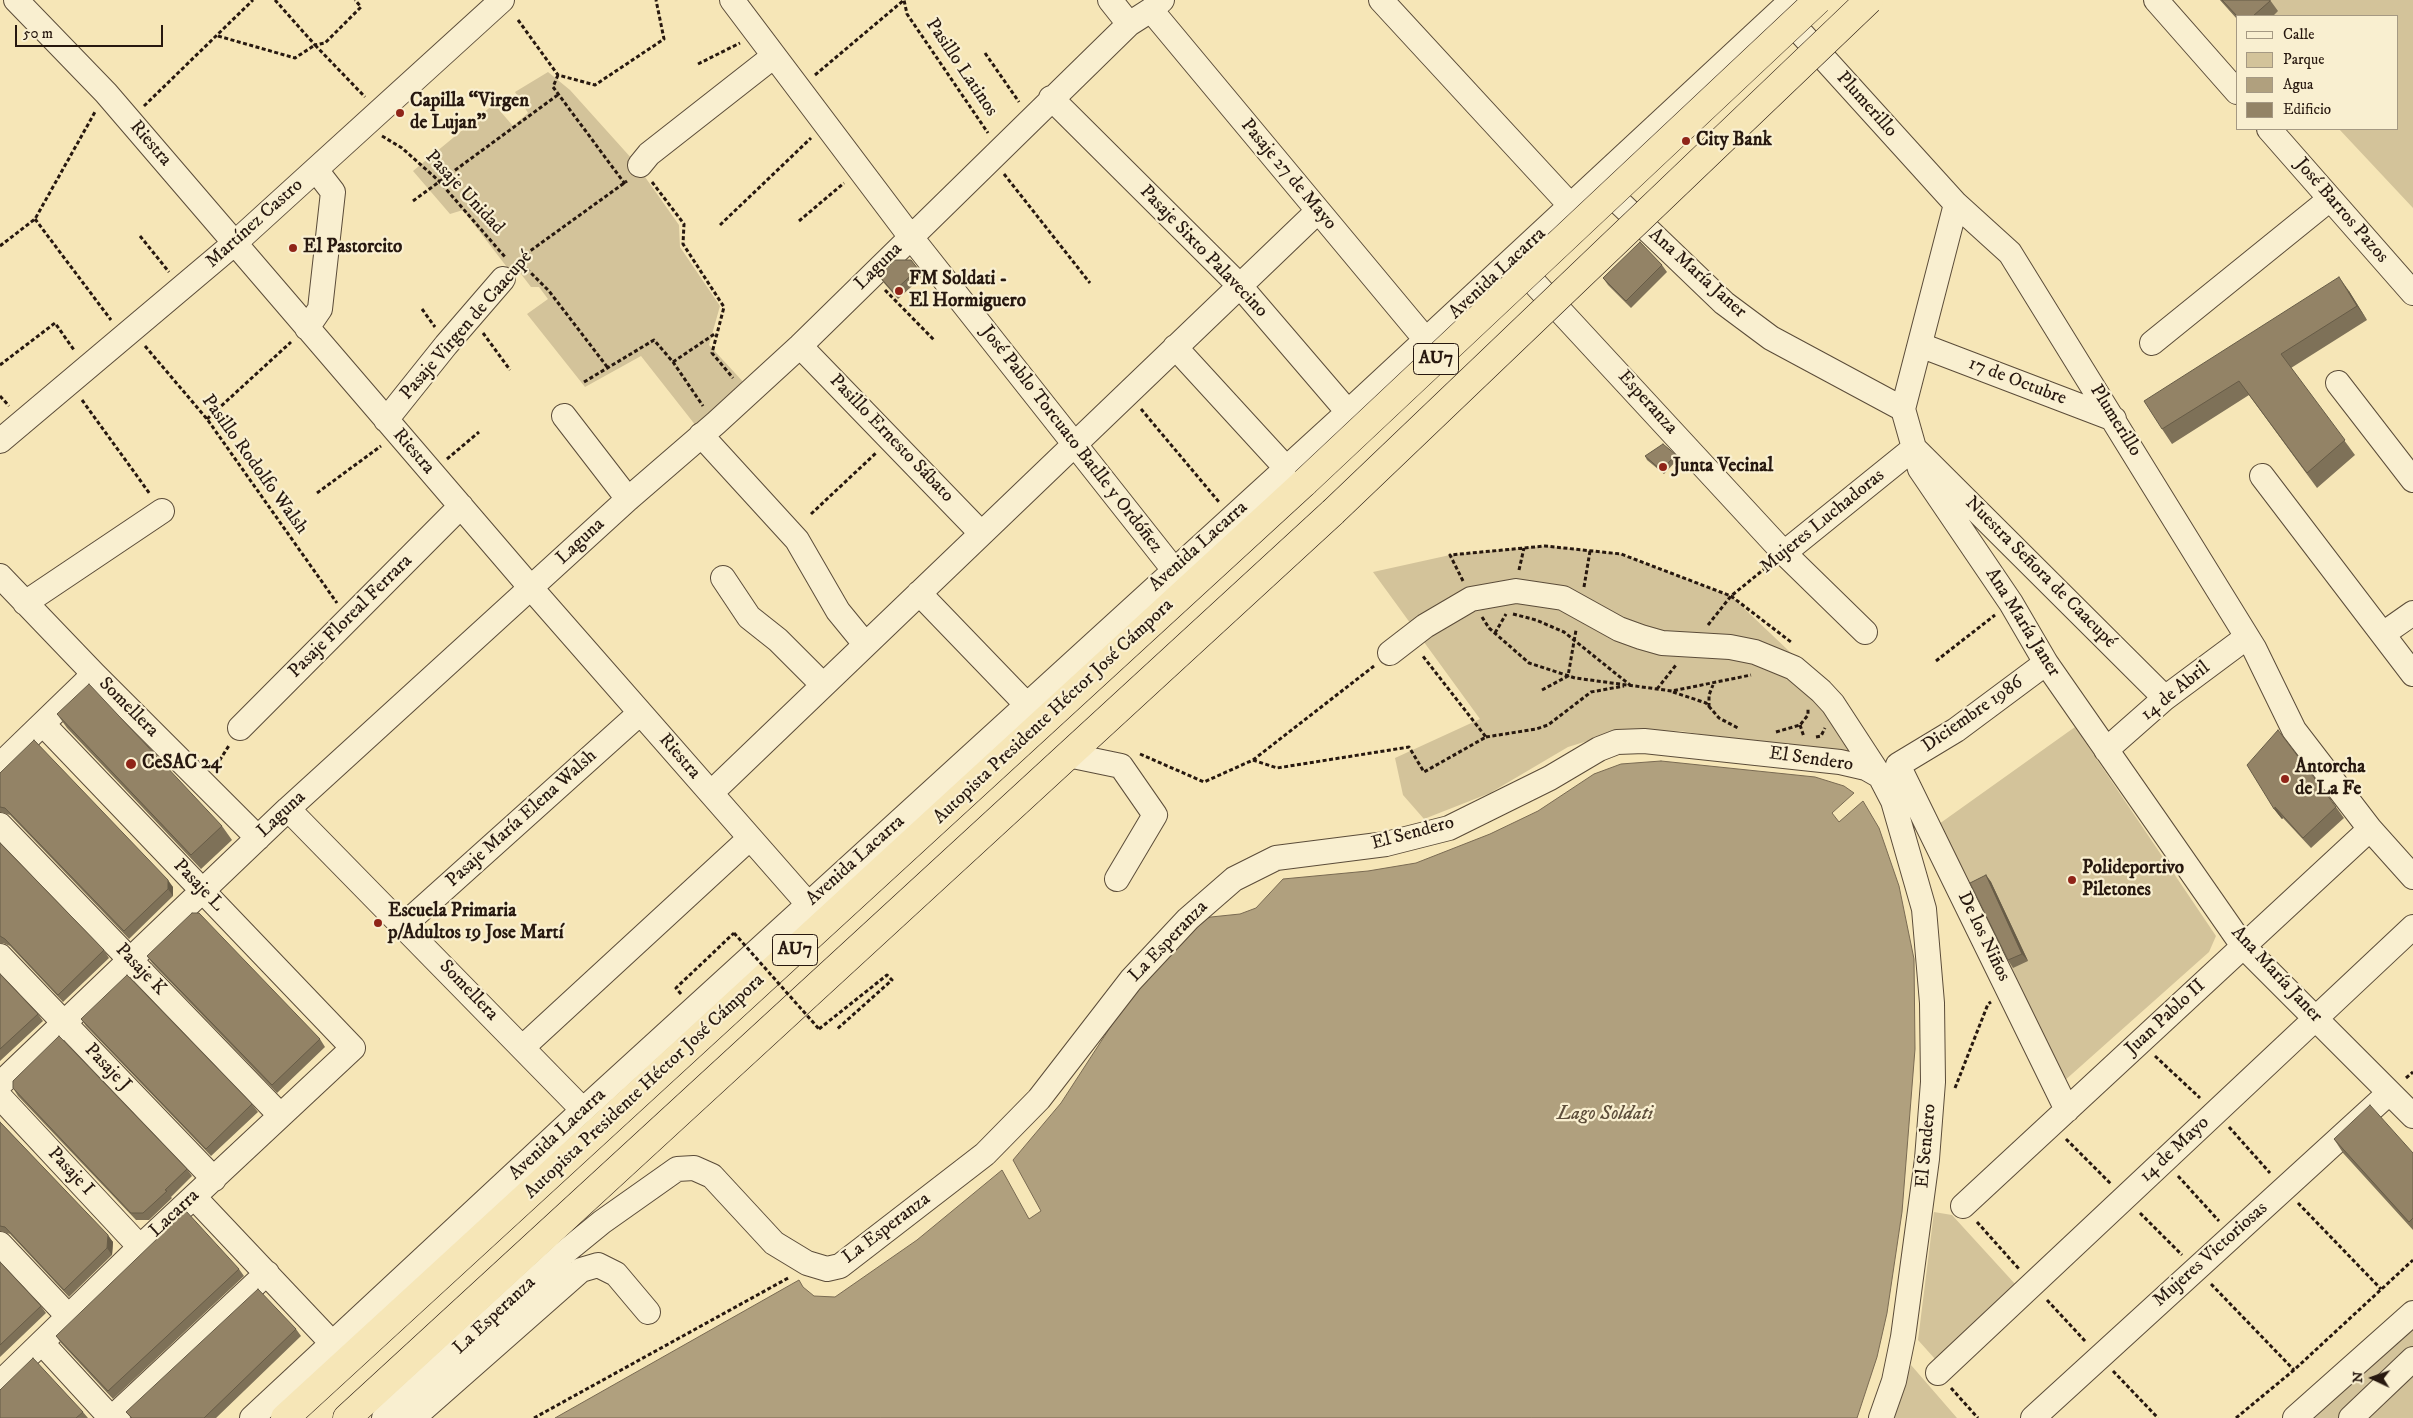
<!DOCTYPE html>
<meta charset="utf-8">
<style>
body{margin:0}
#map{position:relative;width:2413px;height:1418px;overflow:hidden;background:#f6e6b7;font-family:"IM FELL DW Pica",serif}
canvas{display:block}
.legend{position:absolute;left:2236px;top:15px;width:162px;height:115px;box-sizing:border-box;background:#f9efd0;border:1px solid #a59983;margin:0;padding:6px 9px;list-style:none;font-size:15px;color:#27180f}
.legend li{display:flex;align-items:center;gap:10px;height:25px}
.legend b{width:25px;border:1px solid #a59983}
.north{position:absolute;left:2348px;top:1353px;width:50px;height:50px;-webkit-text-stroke:4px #f9efd0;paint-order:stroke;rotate:273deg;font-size:14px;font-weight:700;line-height:20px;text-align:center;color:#27180f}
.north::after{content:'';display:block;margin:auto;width:18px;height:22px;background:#27180f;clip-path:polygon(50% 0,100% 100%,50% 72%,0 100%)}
.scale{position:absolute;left:15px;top:25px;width:148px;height:22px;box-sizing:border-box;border:2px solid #27180f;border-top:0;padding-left:6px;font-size:15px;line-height:18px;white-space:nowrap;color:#27180f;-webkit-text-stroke:4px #f9efd0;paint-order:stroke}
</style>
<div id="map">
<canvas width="2413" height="1418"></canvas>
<ul class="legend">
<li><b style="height:6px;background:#f9efd0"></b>Calle</li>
<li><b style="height:14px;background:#d3c39a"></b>Parque</li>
<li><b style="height:14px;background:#b0a07e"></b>Agua</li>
<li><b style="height:14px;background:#938366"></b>Edificio</li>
</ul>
<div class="north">N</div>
<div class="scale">50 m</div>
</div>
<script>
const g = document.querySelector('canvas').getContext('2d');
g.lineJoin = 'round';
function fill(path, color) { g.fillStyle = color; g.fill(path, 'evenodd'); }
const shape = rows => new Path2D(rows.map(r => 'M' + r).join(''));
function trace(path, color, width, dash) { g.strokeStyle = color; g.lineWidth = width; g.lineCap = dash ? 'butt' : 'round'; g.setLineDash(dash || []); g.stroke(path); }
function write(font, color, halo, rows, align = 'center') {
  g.font = font + ' "IM FELL DW Pica",serif'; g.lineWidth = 4.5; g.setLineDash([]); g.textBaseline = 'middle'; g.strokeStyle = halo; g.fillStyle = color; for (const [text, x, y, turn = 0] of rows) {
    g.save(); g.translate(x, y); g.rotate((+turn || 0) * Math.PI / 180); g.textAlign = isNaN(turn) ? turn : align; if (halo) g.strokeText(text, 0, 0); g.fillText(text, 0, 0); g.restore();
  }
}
const green = shape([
 [2220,0,2413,0,2413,208,2339,129,2397,129,2397,16,2237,16,2237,19],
 [548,72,570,90,633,160,679,225,680,247,720,306,709,345,747,386,700,431,641,356,585,387,527,314,548,299,539,287,531,287,521,274,513,275,463,210,450,214,413,171,494,104,513,126,528,113,515,92],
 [1545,546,1621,554,1731,596,1830,690,1869,751,1828,755,1681,731,1635,730,1610,734,1568,747,1490,793,1424,819,1403,795,1395,758,1480,719,1373,572,1450,555],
 [2075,727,2216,936,2209,952,2063,1082,1939,824],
 [1934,1212,1952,1215,2016,1285,1935,1359,1918,1340],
 [2413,1313,2413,1418,2295,1418],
 [1911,1365,1957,1418,1893,1418]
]);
const water = shape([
 [1661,761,1815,777,1844,786,1854,793,1832,813,1839,822,1863,801,1879,828,1899,886,1914,959,1915,1049,1902,1212,1887,1313,1877,1357,1857,1418,555,1418,799,1280,803,1287,814,1296,835,1297,917,1240,1002,1170,1029,1219,1041,1211,1013,1160,1061,1103,1126,1003,1193,922,1211,917,1240,914,1256,908,1283,879,1368,871,1416,863,1490,834,1538,811,1594,774,1621,764,1661,761]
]);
const path = shape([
 [275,0,315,45,325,43,361,7,355,0],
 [518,20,558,75,595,85,664,39,656,0],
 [218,36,295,58,315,45,365,97],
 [985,53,1019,102],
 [698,64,740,43],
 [558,75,553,87,625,184],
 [815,75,904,0,907,14,988,133],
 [144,106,253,0],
 [382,136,402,148,439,181,505,257],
 [1004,174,1090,283],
 [652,182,684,224,683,244,724,307,712,353,733,378],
 [413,201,559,94],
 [35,219,111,320],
 [799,221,844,183],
 [720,225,811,138],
 [140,236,169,272],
 [0,246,35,219,95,112],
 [522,264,549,291,608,368],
 [519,266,530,251,627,181],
 [885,290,934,340],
 [422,309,435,327],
 [483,333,510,370],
 [145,346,207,419,337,603],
 [673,362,716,333],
 [0,365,55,323,74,350],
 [584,382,654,340,673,362,703,406],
 [0,396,9,406],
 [82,400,150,494],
 [1141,409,1219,502],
 [207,419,291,342],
 [447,459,479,432],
 [317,493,381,446],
 [811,514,876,453],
 [1519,570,1524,548],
 [1463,581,1450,555,1545,546,1621,554,1731,596,1791,642],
 [1584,587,1590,551],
 [1513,614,1536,620,1564,632,1630,685],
 [1482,617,1489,628,1529,663,1575,678,1672,691,1751,675],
 [1708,625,1731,596,1768,566],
 [1495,633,1506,614],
 [1936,661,1995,615],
 [1657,689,1676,665],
 [1542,690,1568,676,1576,630],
 [1673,692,1706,703,1719,718,1738,728],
 [1709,707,1709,695,1713,685],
 [1800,725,1804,737],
 [1776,732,1800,725,1808,715,1808,709],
 [1486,737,1536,729,1548,725,1591,692,1624,686],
 [1816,737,1821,736,1825,728],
 [1140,754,1204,782,1253,760,1374,666],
 [1253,760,1277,768,1409,747,1424,772,1486,737,1422,655],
 [216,766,230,744],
 [681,994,676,988,734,933],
 [819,1029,887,975,892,980,836,1030],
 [2155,1056,2200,1098],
 [2406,1078,2413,1072],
 [1955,1088,1988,1004,1991,1002],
 [2229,1127,2270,1173],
 [2066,1139,2111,1184],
 [2178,1176,2219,1221],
 [2298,1203,2381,1289],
 [2140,1213,2182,1255],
 [1977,1222,2019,1269],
 [2211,1284,2294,1370],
 [2047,1300,2085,1341],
 [2113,1371,2158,1418],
 [1951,1388,1978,1418],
 [534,1418,790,1277],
 [2236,1418,2294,1370,2413,1260]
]);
const minor = shape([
 [16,0,106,93,531,588,809,905],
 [732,0,910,236,1174,570],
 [1110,0,1129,24],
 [1381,0,1571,206],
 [2156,0,2237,92],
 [1151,10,1426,340],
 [1781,11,1956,204,2010,253,2254,648,2294,730,2370,829,2413,877],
 [1051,98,1240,286,1348,412],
 [2269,129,2413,293],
 [640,165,649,154,774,56],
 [1598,182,1724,303,1771,338,1903,409,1920,469,2011,603,2046,663,2243,946,2413,1116],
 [1514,261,1784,553,1865,632],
 [307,328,320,309,333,192,316,170],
 [2152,343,2330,199],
 [1920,345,2114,419],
 [800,346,981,533],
 [1175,347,1286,468],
 [2338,383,2413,480],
 [1903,409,1956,204],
 [564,416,628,499],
 [386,420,446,345,503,279],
 [701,435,797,540,838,611,865,644],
 [0,441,236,242,502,0],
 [2262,476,2413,674],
 [1784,553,1914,448,2165,698],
 [0,576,94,674,258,838],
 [723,578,749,617,778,640,823,685],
 [919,593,1027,705],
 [25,603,162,511],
 [2383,634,2413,613],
 [1390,653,1425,626,1471,599,1516,591,1563,598,1619,629,1641,637,1662,643,1730,647,1755,652,1794,668,1821,691,1833,704,1880,776],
 [2046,663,1956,730,1898,765,2067,1110],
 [240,728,461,506],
 [2106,750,2165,698,2247,637],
 [1068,755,1121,766,1155,815,1117,879],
 [0,765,94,674],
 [711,793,1318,211],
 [288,809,583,1110],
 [0,825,280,1115],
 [404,925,640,713],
 [0,956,214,1179],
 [523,1047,750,838],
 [0,1084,288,809,628,499,716,423,800,346,1129,24,1151,10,1162,0],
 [0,1097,140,1247],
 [194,1197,333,1344],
 [1963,1206,2370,829],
 [0,1244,69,1317],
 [42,1343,111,1418],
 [1938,1373,2413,927],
 [0,1383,140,1247,353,1048,43,724],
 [112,1418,267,1273],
 [252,1418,583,1110,1348,412,1792,0],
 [384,1418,564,1253,602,1222,677,1169,694,1168,712,1176,774,1243,807,1263,827,1269,840,1266,985,1154,1039,1099,1131,980,1188,919,1234,879,1276,858,1386,844,1449,828,1550,778,1599,749,1617,742,1644,741,1840,762,1866,768,1880,776,1893,801,1924,909,1932,1003,1933,1082,1927,1159,1903,1337,1894,1381,1881,1418],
 [413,1418,581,1270,598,1265,616,1274,648,1312],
 [2033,1418,2389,1093],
 [2295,1418,2413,1313],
 [2351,1418,2413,1359]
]);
const highway = shape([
 [285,1418,1305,482],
 [347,1418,1333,512]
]);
const pathBridge = shape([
 [734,933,819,1029]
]);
const highwayBridge = shape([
 [1305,482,1818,0],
 [1333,512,1869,0]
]);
const wall = shape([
 [2220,0,2270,0,2278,11,2273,16,2237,16,2237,19],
 [911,260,923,276,898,299,884,283,879,276],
 [1662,265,1667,272,1631,308,1608,285,1603,278],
 [2349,291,2367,320,2291,368,2355,455,2317,488,2249,395,2172,444,2162,429],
 [1676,455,1678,459,1664,474,1647,460,1645,456],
 [57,714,222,826,232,840,201,869,67,728],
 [0,773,173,887,173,896,129,939,10,815,0,812],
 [2336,807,2344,818,2311,848,2283,818,2282,819,2274,809],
 [0,843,104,950,109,958,63,1002,10,946,3,943,0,944],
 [1986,875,1991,882,2028,961,2013,968,2008,960],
 [147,956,320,1039,325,1047,277,1093,152,963],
 [0,974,38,1014,43,1021,0,1061],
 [81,1019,252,1104,258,1112,211,1156,86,1026],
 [13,1088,187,1169,192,1176,171,1197,172,1198,149,1220,136,1220,18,1096],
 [0,1122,113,1242,112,1255,69,1297,10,1234,0,1231],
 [2334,1139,2413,1153,2413,1230,2343,1153],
 [0,1262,41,1306,46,1313,0,1357],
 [239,1269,244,1276,113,1399,61,1343,56,1336],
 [296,1329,301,1336,216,1418,131,1418,126,1412],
 [83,1412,88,1418,0,1418]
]);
const shadedWall = shape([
 [2339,277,2349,291,2367,320,2357,306],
 [2275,807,2283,818,2282,819,2274,809],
 [1986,875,1991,882,2028,961,2022,954],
 [168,880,173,887,173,896,168,889],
 [108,1235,113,1242,112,1255,107,1248]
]);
const building = shape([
 [2222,0,2270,0,2270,1,2253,16,2237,16,2222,0],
 [1640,242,1662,265,1626,301,1603,278,1640,242],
 [895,260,911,260,918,269,893,292,879,276,895,260],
 [2339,277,2357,306,2281,354,2345,440,2307,473,2239,381,2162,429,2144,401,2339,277],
 [1663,444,1676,455,1661,470,1645,456,1663,444],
 [89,684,222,826,191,855,57,714,89,684],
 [2278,730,2336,807,2303,838,2275,807,2274,809,2247,765,2278,730],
 [34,740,168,880,168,889,124,931,5,808,0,807,0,773,34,740],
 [0,843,104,950,58,995,5,939,0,936,0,843],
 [1986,875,2022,954,2008,960,1970,883,1986,875],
 [192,913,199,913,320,1039,272,1085,147,956,192,913],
 [0,974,38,1014,0,1049,0,974],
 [127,975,252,1104,206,1149,81,1019,127,975],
 [59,1036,187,1169,165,1190,167,1191,143,1213,131,1213,13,1088,13,1081,59,1036],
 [2370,1105,2413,1153,2413,1218,2409,1222,2334,1139,2370,1105],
 [0,1122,108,1235,107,1248,64,1290,5,1227,0,1226,0,1122],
 [186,1211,239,1269,108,1391,56,1336,186,1211],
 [0,1262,41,1306,0,1345,0,1262],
 [258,1289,296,1329,204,1418,132,1418,126,1412,258,1289],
 [33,1358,83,1412,76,1418,0,1418,0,1390,33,1358]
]);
const markers = [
 [400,113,5,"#8f2418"],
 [1686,141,5,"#8f2418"],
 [293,248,5,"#8f2418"],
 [899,291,5,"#8f2418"],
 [1663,467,5,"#8f2418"],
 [131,764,6,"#8f2418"],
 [2285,779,5,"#8f2418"],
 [2072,880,5,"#8f2418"],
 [378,923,5,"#8f2418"]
];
const shields = [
 [1436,359,45],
 [795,950,45]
];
const shieldNames = [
 ["AU7",1436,359],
 ["AU7",795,950]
];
const streetNames = [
 ["Pasillo Latinos",961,68,56],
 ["Plumerillo",1866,105,48],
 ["Riestra",150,144,49],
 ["Pasaje 27 de Mayo",1288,175,50],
 ["Pasaje Unidad",464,193,47],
 ["José Barros Pazos",2341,211,49],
 ["Martínez Castro",255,224,-42],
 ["Pasaje Sixto Palavecino",1203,252,46],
 ["Laguna",879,267,-45],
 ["Avenida Lacarra",1498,274,-43],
 ["Ana María Janer",1697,274,42],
 ["Pasaje Virgen de Caacupé",467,326,-49],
 ["17 de Octubre",2017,382,21],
 ["Esperanza",1647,403,48],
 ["Plumerillo",2115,421,58],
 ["Pasillo Ernesto Sábato",891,439,46],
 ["José Pablo Torcuato Batlle y Ordóñez",1071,440,52],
 ["Riestra",413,452,49],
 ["Pasillo Rodolfo Walsh",254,465,54],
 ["Mujeres Luchadoras",1823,522,-39],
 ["Laguna",581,542,-43],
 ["Avenida Lacarra",1199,547,-42],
 ["Nuestra Señora de Caacupé",2040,573,45],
 ["Pasaje Floreal Ferrara",351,617,-45],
 ["Ana María Janer",2022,623,58],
 ["14 de Abril",2176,692,-39],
 ["Somellera",128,708,45],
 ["Autopista Presidente Héctor José Cámpora",1054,712,-43],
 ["Diciembre 1986",1973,715,-35],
 ["Riestra",679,757,49],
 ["El Sendero",1811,760,8],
 ["Laguna",282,815,-43],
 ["Pasaje María Elena Walsh",522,819,-42],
 ["El Sendero",1413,834,-15],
 ["Avenida Lacarra",856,861,-42],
 ["Pasaje L",198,886,46],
 ["De los Niños",1983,937,64],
 ["La Esperanza",1169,942,-46],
 ["Pasaje K",140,970,46],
 ["Ana María Janer",2276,975,47],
 ["Somellera",468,991,46],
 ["Juan Pablo II",2166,1018,-43],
 ["Pasaje J",107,1068,46],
 ["Autopista Presidente Héctor José Cámpora",645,1087,-43],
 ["Avenida Lacarra",558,1135,-43],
 ["El Sendero",1927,1146,-85],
 ["14 de Mayo",2175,1150,-43],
 ["Pasaje I",70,1172,47],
 ["Lacarra",175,1214,-43],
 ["La Esperanza",887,1229,-37],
 ["Mujeres Victoriosas",2211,1255,-42],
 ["La Esperanza",495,1316,-43]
];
const poiNames = [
 ["Capilla “Virgen",410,102],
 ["de Lujan”",410,124],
 ["City Bank",1696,141],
 ["El Pastorcito",303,248],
 ["FM Soldati -",909,280],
 ["El Hormiguero",909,302],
 ["Junta Vecinal",1673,467],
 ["CeSAC 24",142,764],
 ["Antorcha",2295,768],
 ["de La Fe",2295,790],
 ["Polideportivo",2082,869],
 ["Piletones",2082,891],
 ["Escuela Primaria",388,912],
 ["p/Adultos 19 Jose Martí",388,934]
];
const waterNames = [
 ["Lago Soldati",1605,1115]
];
fill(green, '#d3c39a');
fill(water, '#b0a07e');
trace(water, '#796a52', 1);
trace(minor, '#5b4c39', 26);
trace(highway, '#27180f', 29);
trace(path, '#27180f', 3, [4, 2.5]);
trace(minor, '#f9efd0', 24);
trace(highway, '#f6e6b7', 28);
trace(highwayBridge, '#27180f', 29, []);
trace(pathBridge, '#27180f', 3, [4, 2.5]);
trace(highwayBridge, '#f6e6b7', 28);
fill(wall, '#7e7158');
fill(shadedWall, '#675c47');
fill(building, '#938366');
trace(building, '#675c47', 1);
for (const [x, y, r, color] of markers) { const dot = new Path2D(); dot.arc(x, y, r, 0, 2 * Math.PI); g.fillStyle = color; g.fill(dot); trace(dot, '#f9efd0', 2); }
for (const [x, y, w] of shields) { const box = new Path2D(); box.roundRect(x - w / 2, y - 15.5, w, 31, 4); g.fillStyle = '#f9efd0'; g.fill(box); trace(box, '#27180f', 1); }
write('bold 18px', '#27180f', null, shieldNames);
write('19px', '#27180f', '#f9efd0', streetNames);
write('bold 19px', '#27180f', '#f9efd0', poiNames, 'left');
write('italic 20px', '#5e4e3b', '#f9efd0', waterNames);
</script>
